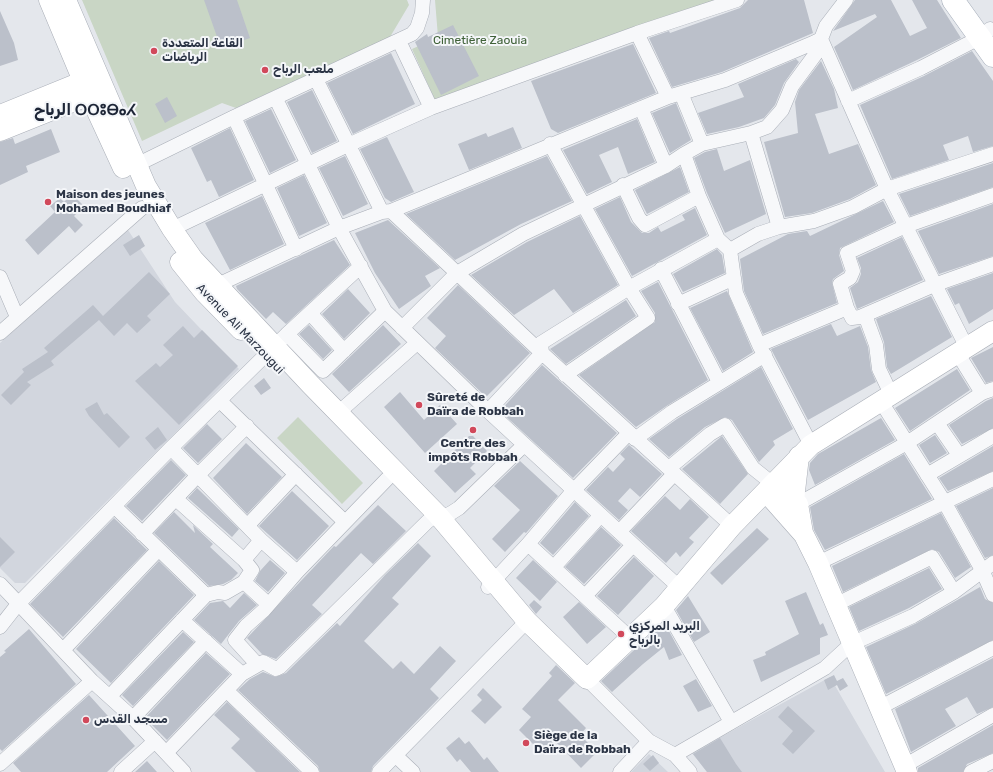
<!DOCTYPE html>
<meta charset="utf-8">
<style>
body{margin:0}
canvas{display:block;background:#e4e7ec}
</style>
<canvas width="993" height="772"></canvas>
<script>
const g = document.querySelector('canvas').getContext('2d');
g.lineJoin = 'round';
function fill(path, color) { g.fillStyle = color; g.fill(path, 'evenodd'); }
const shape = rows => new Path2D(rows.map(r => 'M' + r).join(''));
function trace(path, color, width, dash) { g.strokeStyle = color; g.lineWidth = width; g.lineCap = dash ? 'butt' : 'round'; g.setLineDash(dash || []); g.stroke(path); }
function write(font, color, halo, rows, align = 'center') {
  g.font = font + ' Rubik,Vazirmatn,"Noto Sans Tifinagh",sans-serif'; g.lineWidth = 4; g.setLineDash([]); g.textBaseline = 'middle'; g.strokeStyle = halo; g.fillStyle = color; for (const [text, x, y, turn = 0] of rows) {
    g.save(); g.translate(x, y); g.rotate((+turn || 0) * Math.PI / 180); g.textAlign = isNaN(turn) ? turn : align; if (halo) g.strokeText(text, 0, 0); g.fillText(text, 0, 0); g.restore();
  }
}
const built = shape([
 [128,230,175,302,239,369,25,583,15,583,0,568,0,343],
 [830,677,885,772,707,772,692,753],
 [649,754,668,772,631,772]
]);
const green = shape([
 [82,0,407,0,409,5,390,37,236,108,222,103,142,141],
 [435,0,729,0,435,100,412,49,438,37],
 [298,417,363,483,342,504,277,438]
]);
const building = shape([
 [204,0,237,0,250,38,221,48],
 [748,0,804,0,813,33,722,72,672,87,649,38,669,31,670,33,740,8],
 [855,0,891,0,910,36,927,28,912,0,937,0,961,38,917,60,853,90,834,47,877,17,875,14,833,31],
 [0,11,14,43,18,60,0,66],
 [453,25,479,76,441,95,415,42,427,34,428,37],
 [633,44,656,93,558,133,551,129,531,81],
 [972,51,993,81,993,146,973,152,968,136,943,145,949,160,892,179,860,105,924,76],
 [391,53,415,104,353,134,327,83],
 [796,59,799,62,784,83,775,105,764,118,739,127,707,134,698,113,744,97,738,84],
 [821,61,834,89,838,108,815,114,829,154,858,144,876,185,850,199,812,213,785,217,764,142,798,133,795,102,799,90],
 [312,90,337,141,312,153,287,102],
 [167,97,177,116,165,123,155,104],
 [676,103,691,140,670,153,652,113],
 [271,109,296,160,270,173,245,121],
 [637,119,655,162,628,174,618,147,599,155,612,182,587,194,563,150],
 [513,127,522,148,469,170,458,144,486,133,488,137],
 [230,128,254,180,219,197,211,180,207,182,191,148],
 [51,129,60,152,26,166,28,172,0,185,0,142,13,138,15,144],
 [387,137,414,192,391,202,385,198,360,149],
 [717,149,724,171,750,160,766,214,725,233,707,193,694,158,705,152],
 [345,156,368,204,343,216,319,168],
 [547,156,572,201,521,224,455,260,406,214],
 [993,163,993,187,910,216,899,194],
 [680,167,689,192,647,214,635,190],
 [304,175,327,223,299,236,277,188],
 [72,194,84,206,74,216,83,225,75,233,69,226,38,255,25,240,55,212,50,206,60,198,64,202],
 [262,196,284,244,230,270,205,223],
 [620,197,631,222,642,233,649,233,658,227,661,232,685,220,682,215,695,208,707,235,632,276,595,209],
 [883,201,894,222,840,248,839,255,844,271,833,279,832,283,837,303,763,334,744,291,740,259,788,234,807,231,810,236],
 [993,204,993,256,939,274,918,231],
 [580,216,618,285,573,313,554,289,514,315,471,275,527,242],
 [388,220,440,268,425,276,431,286,399,309,375,273,355,233],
 [139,235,145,246,130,256,123,245],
 [902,237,923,280,857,309,850,288,858,282,861,274,861,268,857,258],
 [334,240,350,265,286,324,273,312,266,319,237,289,236,286],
 [717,249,722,255,725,273,683,292,673,274],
 [149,272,170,294,147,316,151,320,137,333,127,323,114,336,99,320,51,361,54,365,27,382,31,385,11,405,1,395,24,372,22,369,48,352,44,348,93,305,103,316],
 [993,273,993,309,969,324,959,303,955,305,947,289],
 [658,282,708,380,668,405,636,427,579,375,655,322,655,313,641,291],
 [458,285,530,353,486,397,435,348,446,336,427,318],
 [348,289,370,313,344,339,322,314],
 [727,291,753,352,723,371,690,308],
 [931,296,952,337,891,374,887,367,884,342,876,319],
 [626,300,636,316,566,364,550,349],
 [831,324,837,336,860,326,868,347,871,370,876,382,808,420,771,349],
 [309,325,332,350,323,359,299,334],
 [383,325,401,344,349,392,332,374],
 [183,326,194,338,202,330,238,366,179,425,135,381,156,363,160,367,173,355,163,345],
 [993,347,993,381,986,383,971,358],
 [542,365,617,433,573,478,500,411],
 [761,367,793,429,773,441,775,445,759,462,732,420,725,417,705,427,669,457,649,439,677,419],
 [957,369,970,390,910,431,895,408],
 [264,378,271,388,261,395,254,386],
 [400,392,424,420,440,405,457,424,425,453,384,407],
 [993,398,993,428,962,444,949,425,986,401],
 [97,402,104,415,107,413,130,437,119,448,89,416,85,409],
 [881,418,895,440,815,485,809,470,810,463,818,454],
 [207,424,222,439,198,463,183,448],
 [158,427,167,440,155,450,145,438],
 [935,435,947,453,930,463,919,445],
 [469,436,473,436,487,451,470,468,476,474,455,493,434,471],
 [722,436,748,474,720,504,682,469],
 [246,443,282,477,247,514,213,478],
 [629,445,662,474,640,497,630,488,618,501,628,510,619,520,586,490,608,467,613,472,625,459,620,454],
 [993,446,993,471,948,491,939,478],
 [904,454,932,499,825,550,814,530,810,507],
 [171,460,186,475,142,521,126,506],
 [520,461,558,496,526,533,524,532,505,552,492,539,520,510,494,486],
 [197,488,239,529,232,537,188,498],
 [993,488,993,555,985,558,956,506],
 [292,491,329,526,297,560,259,526],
 [665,496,680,510,690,499,709,517,689,538,694,542,680,557,676,552,666,563,631,531],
 [575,502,589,516,553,555,540,543],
 [378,505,406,531,373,564,361,553,312,605,322,614,276,659,262,654,247,638,334,546,336,547],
 [174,512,195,533,193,525,213,544,210,547,238,573,231,580,223,584,209,586,154,533],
 [941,513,971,567,955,578,939,552,932,549,843,592,832,566],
 [114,518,147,550,63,637,30,604],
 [601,527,621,545,584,584,565,567],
 [757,528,769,539,722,585,710,573],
 [0,537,15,552,0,567],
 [418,543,431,556,392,598,399,604,364,641,393,669,401,661,414,674,440,646,456,661,430,689,439,698,373,766,371,772,320,772,318,766,238,690,250,679,263,672,276,677,286,673,337,623,340,626,385,575],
 [634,557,654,576,618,615,597,596],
 [270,560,285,573,268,592,255,581,260,571],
 [533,560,557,582,540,601,516,578],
 [159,561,194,595,111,683,76,649],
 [929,568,942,589,909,608,859,631,849,607],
 [980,587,985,599,993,603,993,640,886,694,866,647,917,623],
 [806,592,820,625,823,623,828,635,820,638,820,654,761,682,753,660,766,655,765,652,799,634,785,601],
 [244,593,257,605,239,621,221,644,194,620,210,603,223,601,230,608],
 [688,596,710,632,694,642,676,610],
 [534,600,542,607,536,614,529,605],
 [579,602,606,627,587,644,563,617],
 [664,622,682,655,669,660,664,647,643,664,612,692,601,681],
 [29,629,76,684,2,751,0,749,0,657,6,652,4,651],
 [183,632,194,642,133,706,122,695],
 [206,653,230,674,167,740,145,718],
 [993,658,993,707,977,714,967,697,945,709,956,726,911,752,895,709],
 [556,665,575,683,558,700,586,728,580,735,597,752,581,768,556,742,544,755,519,730,531,717,522,709,552,676,549,673],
 [834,675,837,681,843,678,848,686,840,691,837,685,828,690,824,680],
 [696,679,712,706,698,712,683,686],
 [483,688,502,707,485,724,471,711,482,700,477,695],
 [89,695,135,746,107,772,21,772,13,763],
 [227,702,300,772,256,772,231,748,240,739,214,715],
 [788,706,815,731,793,754,782,744,793,731,778,717],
 [993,725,993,753,967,764,963,772,918,772,918,768],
 [459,737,465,744,469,741,484,760,487,757,499,772,471,772,460,759,457,762,446,748],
 [720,738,736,764,742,772,707,772,693,754],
 [653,755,659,763,650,771,643,764],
 [147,761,157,772,135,772]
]);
const street = shape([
 [637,33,668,97],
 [821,39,887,189,967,348],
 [399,41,431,108],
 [316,79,382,212],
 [681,93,702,144],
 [276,99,339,228,385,311,488,411,680,588],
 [848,101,921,68,981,37,990,29],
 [641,108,666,166],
 [234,117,296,249],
 [751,133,779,227],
 [550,144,629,288,648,318,565,375],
 [684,154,702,144,751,133,767,127,782,110,792,86,823,44],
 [130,168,234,117,412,34,417,28,422,13,423,0],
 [623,185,639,218,645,225,699,196],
 [391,211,542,353,732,526],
 [172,229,348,145,431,108,637,33,737,0],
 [730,250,736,293,759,345,811,445],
 [661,269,719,382],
 [0,277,17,317],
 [209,289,339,228,382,212,391,211,668,97,725,80,813,43,821,39,826,26,846,0],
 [678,304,734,278],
 [847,308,840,284,850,278,853,271,847,253,906,226,993,195],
 [310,313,344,351],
 [865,315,876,345,879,369,891,394],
 [402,328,457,273,523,234,666,166,684,154,699,196,718,239,730,250,758,234,779,227,814,221,853,207,887,189,993,154],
 [0,333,142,208],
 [287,334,323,371,385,311],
 [759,345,847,308,852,318,860,317,934,285,993,264],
 [958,354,982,393],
 [880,400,945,503,982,570,993,595],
 [220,401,345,522],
 [488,411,542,353,541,343,629,288,718,239],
 [338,413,417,343],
 [937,423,959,455],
 [635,439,672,412,765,355],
 [171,448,261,540,297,572],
 [669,468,710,434,725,425,753,468,773,484],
 [927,475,993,436],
 [176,499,244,560,252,570,244,582],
 [798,504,907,443,982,393,993,389],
 [248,525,296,474],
 [619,532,674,474],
 [142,534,199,474,247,426],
 [528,544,629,637],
 [244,560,261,540],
 [818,563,993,479],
 [554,567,601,515],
 [0,584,92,681,133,718,184,772],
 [488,587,528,544,573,491,629,433],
 [206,595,218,592,225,593,244,582,268,604],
 [585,596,633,545],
 [835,605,932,557,954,592],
 [664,606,731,722],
 [182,620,242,674],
 [0,627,18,604,171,448,287,334,361,266],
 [63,650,158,550],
 [256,666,263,662,276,669,280,667,427,522,437,514,448,515,459,508,524,445],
 [587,679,649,741,675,755,690,772],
 [227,691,312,772],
 [110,696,206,595,114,506],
 [879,708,993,648],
 [133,718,206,641],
 [166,753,242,674,256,666,255,662,235,640,246,626,264,610,297,572,387,479],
 [675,755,825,668,851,644,913,616,954,592,993,563],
 [396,756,413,772],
 [0,764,92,681],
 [904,766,993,715],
 [121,772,155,741],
 [379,772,527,621],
 [620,772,649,741],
 [971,772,993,761]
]);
const secondary = shape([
 [49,0,83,81,123,168],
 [66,0,146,186,172,229,193,259,310,384,437,514,527,621,587,679,664,606,732,526,811,445,993,331],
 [0,115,96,76],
 [0,131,102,90],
 [180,262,204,292,241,330],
 [773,484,788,494,798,504,803,533],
 [766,492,804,535,818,563,907,772],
 [794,500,799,456]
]);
const primary = shape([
 [953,0,993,56]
]);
const markers = [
 [154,51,4,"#d1495b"],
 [265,70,4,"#d1495b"],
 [48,202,4,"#d1495b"],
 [419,405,4,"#d1495b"],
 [473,430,4,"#d1495b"],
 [621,634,4,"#d1495b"],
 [86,720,4,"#d1495b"],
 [526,743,4,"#d1495b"]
];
const parkNames = [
 ["Cimetière Zaouia",480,41]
];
const poiNames = [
 ["القاعة المتعددة",162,44],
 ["الرياضات",162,58],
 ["ملعب الرباح",273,70],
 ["Maison des jeunes",56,195],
 ["Mohamed Boudhiaf",56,209],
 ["Sûreté de",427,398],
 ["Daïra de Robbah",427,412],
 ["Centre des",473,444,"center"],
 ["impôts Robbah",473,458,"center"],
 ["البريد المركزي",629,627],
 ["بالرباح",629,641],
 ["مسجد القدس",94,720],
 ["Siège de la",534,736],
 ["Daïra de Robbah",534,750]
];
const streetNames = [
 ["Avenue Ali Marzougui",240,329,46]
];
const districtNames = [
 ["الرباح ⵔⵔⵓⴱⴰⵃ",85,110]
];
fill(built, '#d2d6de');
fill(green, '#c9d6c5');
fill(building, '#bbc0ca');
trace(street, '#a9aeb7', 15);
trace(secondary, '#a9aeb7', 21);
trace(primary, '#a3abb8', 23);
trace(street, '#f7f8fa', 14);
trace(secondary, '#fff', 20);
trace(primary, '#fff', 22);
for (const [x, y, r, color] of markers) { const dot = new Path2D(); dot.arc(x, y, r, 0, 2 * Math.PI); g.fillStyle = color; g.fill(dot); trace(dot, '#f4f6f9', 1.5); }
write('12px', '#3f6138', '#f4f6f9', parkNames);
write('bold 12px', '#2b3445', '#f4f6f9', poiNames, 'left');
write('12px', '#2b3445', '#f4f6f9', streetNames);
write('bold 16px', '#1d2536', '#f4f6f9', districtNames);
</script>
